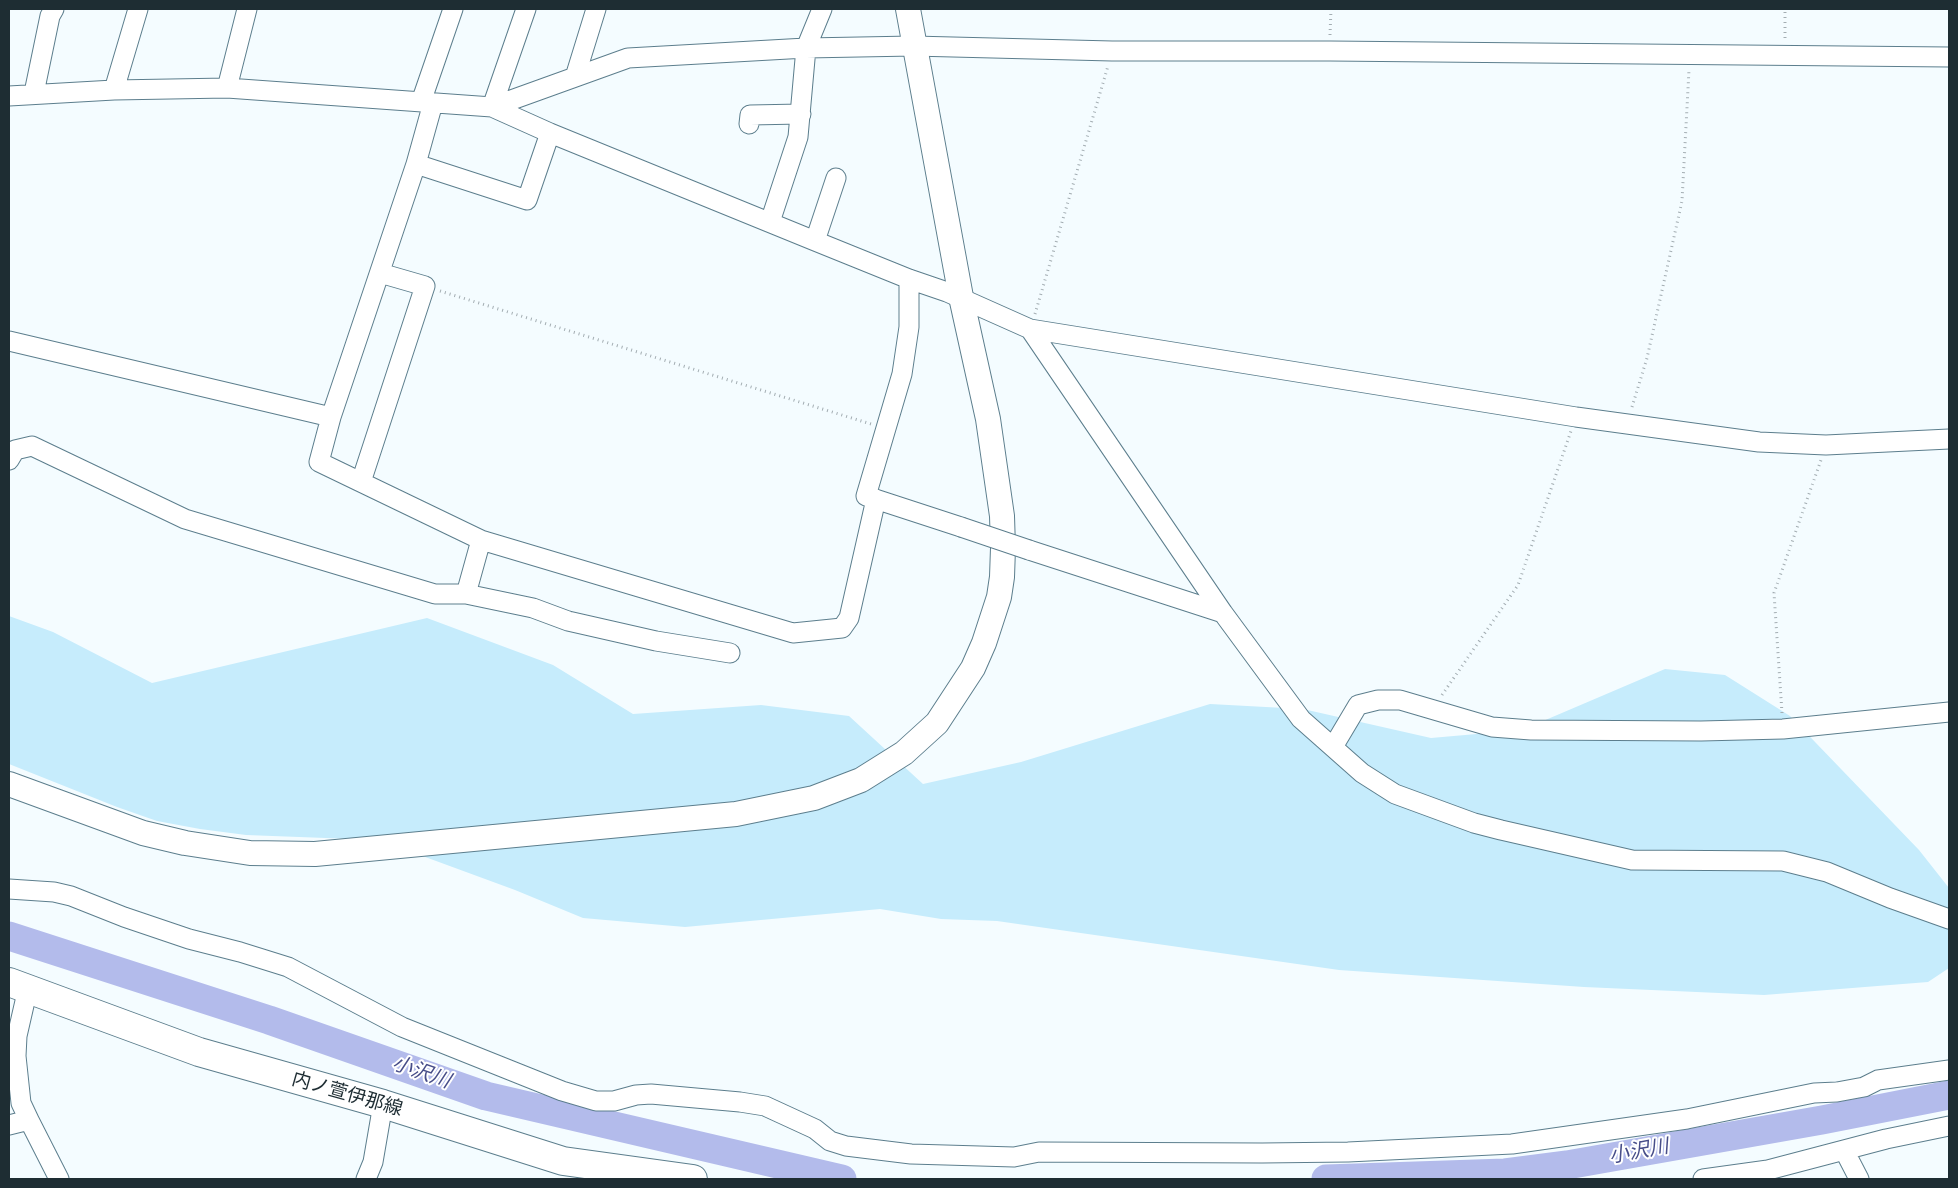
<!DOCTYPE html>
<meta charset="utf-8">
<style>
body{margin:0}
#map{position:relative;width:1958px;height:1188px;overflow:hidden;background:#f4fcff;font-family:Signika,sans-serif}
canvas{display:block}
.frame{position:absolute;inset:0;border:10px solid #1e2d33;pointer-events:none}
</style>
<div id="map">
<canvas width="1958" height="1188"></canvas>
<div class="frame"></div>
</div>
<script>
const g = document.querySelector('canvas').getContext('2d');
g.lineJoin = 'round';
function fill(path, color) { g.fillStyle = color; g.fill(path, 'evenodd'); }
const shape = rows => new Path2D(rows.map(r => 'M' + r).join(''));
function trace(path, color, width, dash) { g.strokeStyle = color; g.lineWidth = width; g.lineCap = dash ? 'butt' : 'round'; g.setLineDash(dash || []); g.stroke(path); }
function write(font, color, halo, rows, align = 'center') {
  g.font = font + ' Signika,"Noto Sans JP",sans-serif'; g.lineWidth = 4; g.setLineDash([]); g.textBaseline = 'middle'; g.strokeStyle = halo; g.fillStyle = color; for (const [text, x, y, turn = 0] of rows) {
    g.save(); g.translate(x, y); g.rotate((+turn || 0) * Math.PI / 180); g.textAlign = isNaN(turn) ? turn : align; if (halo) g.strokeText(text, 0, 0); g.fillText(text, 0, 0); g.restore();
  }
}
const green = shape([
 [9,616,53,632,152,683,427,618,553,665,633,714,761,705,849,716,923,784,1021,762,1210,704,1303,709,1431,738,1522,730,1665,669,1725,675,1790,716,1919,850,1949,888,1949,968,1928,982,1764,995,1584,987,1339,970,997,921,941,919,880,909,685,927,583,918,515,890,379,840,246,835,200,829,157,821,117,807,9,764]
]);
const stream = shape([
 [1505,1173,1507,1179]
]);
const river = shape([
 [9,936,269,1020,486,1096,842,1179],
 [1326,1179,1505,1173,1567,1165,1822,1120,1949,1095]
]);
const path = shape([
 [1330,35,1331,9],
 [1785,38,1785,9],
 [440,291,871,424],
 [1035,314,1108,66],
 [1632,407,1647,358,1682,201,1689,70],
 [1442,695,1518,585,1571,431],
 [1782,713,1774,593,1821,460]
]);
const minor = shape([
 [575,77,596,9],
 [227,88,247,9],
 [114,90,138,9],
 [34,93,50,16,54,9],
 [9,96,114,90,227,88,492,107,628,58,806,48,913,46,1112,51,1330,51,1949,57],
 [421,102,453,9],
 [433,103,416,164,331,417,319,462,481,540,793,633,842,628,849,618,876,499],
 [492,107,550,133,815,241,909,279,947,292,1030,329,1576,417,1759,442,1826,445,1949,439],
 [492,107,526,9],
 [749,124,750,115,801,114],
 [416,164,527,200,550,133],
 [770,222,798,137,806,48,822,9],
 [815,241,836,178],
 [909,279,909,327,902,374,866,496,961,527],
 [1030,329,1223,613,1301,719,1362,773,1395,794,1474,823,1501,830,1632,860,1783,861,1827,872,1890,898,1949,919],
 [9,341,331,417],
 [9,460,15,450,32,446,185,519,435,594,466,594,481,540],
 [361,482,425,286,380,273],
 [1029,550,1223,613],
 [466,594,533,608,568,621,656,641,730,653],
 [1333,747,1358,705,1378,700,1400,700,1492,727,1531,730,1701,731,1783,729,1949,712],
 [9,889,54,892,71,896,124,917,189,939,240,952,288,967,402,1027,562,1091,596,1101,614,1101,636,1095,651,1094,740,1102,765,1106,815,1129,830,1141,846,1146,911,1154,1014,1157,1039,1152,1262,1153,1348,1152,1512,1144,1687,1119,1814,1093,1837,1092,1864,1087,1878,1080,1949,1070],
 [28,988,17,1036,16,1056,21,1103,29,1120],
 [9,1125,29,1120,59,1179],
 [1844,1150,1859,1179],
 [366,1179,373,1162,383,1104],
 [1703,1179,1768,1170,1886,1139,1949,1126]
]);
const tertiary = shape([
 [9,784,143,833,185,843,250,853,315,854,736,814,814,798,861,780,904,753,937,723,973,668,984,643,999,597,1002,577,1003,548,1002,516,988,419,961,297,908,9]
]);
const secondary = shape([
 [9,982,199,1052,383,1104,563,1161,693,1179]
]);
const minorBridge = shape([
 [961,527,1029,550]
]);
const streetNames = [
 ["内ノ萱伊那線",347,1095,16]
];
const waterNames = [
 ["小沢川",421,1073,19],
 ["小沢川",1639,1152,-10]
];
fill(green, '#c6ecfc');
trace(stream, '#8690b4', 5);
trace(river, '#b3bbeb', 29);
trace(minor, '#5c7e8d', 21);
trace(tertiary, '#5c7e8d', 26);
trace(secondary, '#5c7e8d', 30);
trace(path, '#a3adb2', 3, [1, 4]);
trace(minor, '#fff', 19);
trace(tertiary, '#fff', 24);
trace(secondary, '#fff', 28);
trace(minorBridge, '#5c7e8d', 21, []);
trace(minorBridge, '#fff', 19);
write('19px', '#1e2d33', '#fff', streetNames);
write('italic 20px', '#474d89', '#fff', waterNames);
</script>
